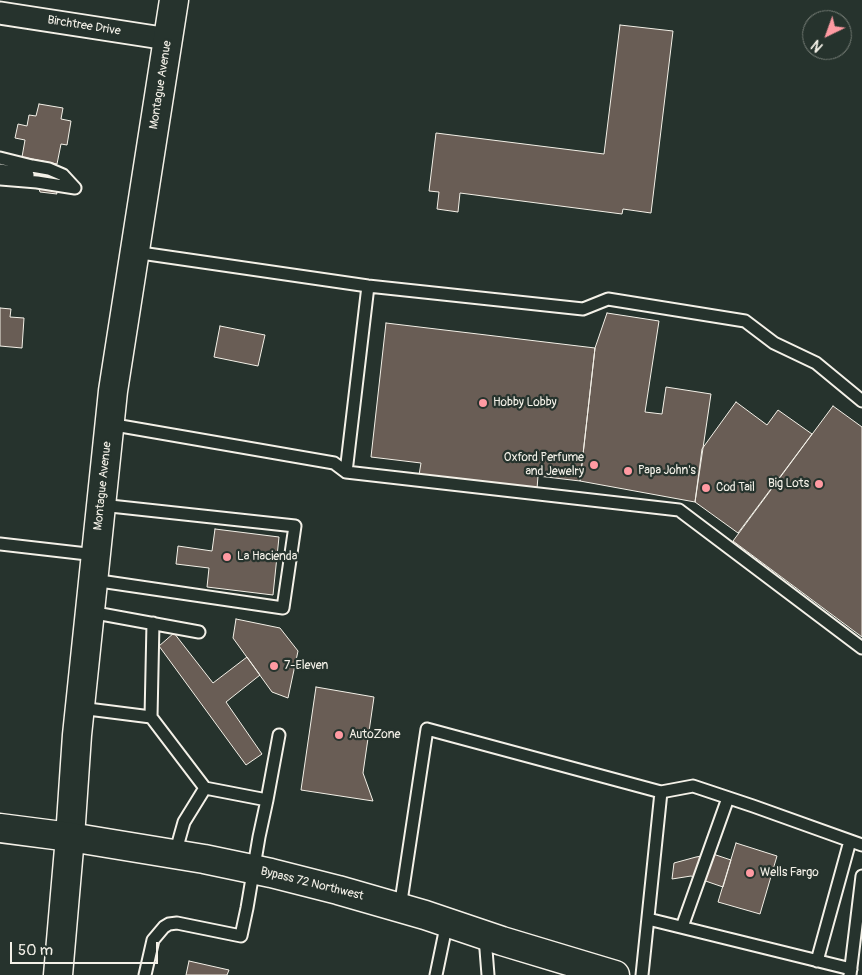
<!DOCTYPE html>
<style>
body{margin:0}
#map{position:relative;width:862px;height:975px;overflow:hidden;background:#26332d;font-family:Pangolin,sans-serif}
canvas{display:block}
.north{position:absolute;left:802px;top:10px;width:50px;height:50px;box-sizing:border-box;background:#26332d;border:1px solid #787f78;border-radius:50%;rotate:222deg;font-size:14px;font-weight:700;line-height:20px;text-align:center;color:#f4f1e8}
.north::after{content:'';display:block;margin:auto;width:18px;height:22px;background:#ff9aa2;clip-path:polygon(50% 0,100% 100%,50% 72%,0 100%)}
.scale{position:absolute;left:10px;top:942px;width:148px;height:22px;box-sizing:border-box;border:2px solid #f4f1e8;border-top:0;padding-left:6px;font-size:15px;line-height:18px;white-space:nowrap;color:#f4f1e8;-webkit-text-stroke:4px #26332d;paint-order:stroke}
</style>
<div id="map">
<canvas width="862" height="975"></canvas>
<div class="north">N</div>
<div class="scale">50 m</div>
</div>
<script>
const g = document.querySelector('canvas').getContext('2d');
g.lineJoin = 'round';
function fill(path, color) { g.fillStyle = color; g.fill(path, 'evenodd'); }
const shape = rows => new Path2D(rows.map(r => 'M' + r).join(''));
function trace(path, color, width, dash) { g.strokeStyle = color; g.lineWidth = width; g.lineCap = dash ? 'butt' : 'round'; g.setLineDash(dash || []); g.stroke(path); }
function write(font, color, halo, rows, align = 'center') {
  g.font = font + ' Pangolin,sans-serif'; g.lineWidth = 4.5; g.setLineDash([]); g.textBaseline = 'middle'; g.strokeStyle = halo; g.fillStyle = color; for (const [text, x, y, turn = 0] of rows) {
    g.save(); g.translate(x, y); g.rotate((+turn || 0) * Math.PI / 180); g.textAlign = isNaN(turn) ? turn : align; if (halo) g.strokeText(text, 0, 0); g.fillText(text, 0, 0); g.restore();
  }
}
const building = shape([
 [620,25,673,31,651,213,623,209,622,214,460,193,458,212,437,209,439,192,429,191,436,133,604,154,620,25],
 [39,104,63,108,61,119,71,121,67,145,61,144,57,164,22,157,25,140,15,138,18,124,27,126,29,115,36,116,39,104],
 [30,159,47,162,57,194,40,192,30,159],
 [0,308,11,309,10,317,24,318,22,348,0,346,0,308],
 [607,313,659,321,645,412,662,414,666,387,711,394,695,502,580,481,595,348,607,313],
 [386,323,595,348,580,481,538,476,537,489,419,475,421,463,371,457,386,323],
 [220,326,265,335,258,366,214,357,220,326],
 [736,402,767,425,778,410,812,434,738,533,695,502,702,449,736,402],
 [833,406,862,427,862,637,733,541,833,406],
 [215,529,279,537,273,595,207,587,209,568,176,564,178,546,212,551,215,529],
 [236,619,280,628,298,651,288,698,272,692,233,638,236,619],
 [174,633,213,683,247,657,260,675,226,702,262,754,246,765,159,646,174,633],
 [316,687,374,697,363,773,373,801,301,790,316,687],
 [736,843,777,856,760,914,718,902,736,843],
 [713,854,731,860,723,887,691,876,672,879,674,863,696,857,713,854],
 [189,961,229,970,227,975,186,975,189,961]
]);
const lane = shape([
 [0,158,32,166,49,169,63,175,75,188],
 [0,170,28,175],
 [0,179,37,182,75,188],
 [134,252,368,286,583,309,608,299,745,321,774,343,816,363,862,401],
 [109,424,334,463,346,472,679,510,862,648],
 [346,472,368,286],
 [0,544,96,555],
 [93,580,283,608,295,526,101,505],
 [90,612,199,632],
 [80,708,151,717,205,788,184,822,175,854],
 [151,717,153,623],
 [205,788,267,800],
 [661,792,693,786,753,806,862,845],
 [400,908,427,729,661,792,642,975],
 [648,919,851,969],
 [682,927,728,798],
 [485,937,488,975],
 [817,961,850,841],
 [145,975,153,940,164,927,169,924,177,923,241,936,247,908,259,837,267,800,279,735],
 [436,975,447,922],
 [850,975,862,876]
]);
const street = shape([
 [0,13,168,39]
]);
const primary = shape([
 [70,837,77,735,113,391,174,0]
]);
const highway = shape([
 [0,828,70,837,204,859,271,873,338,890,425,915,502,941,615,975],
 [58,975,70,837]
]);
const markers = [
 [483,403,5,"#ff9aa2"],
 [594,465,5,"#ff9aa2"],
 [628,471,5,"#ff9aa2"],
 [819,484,5,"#ff9aa2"],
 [706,488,5,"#ff9aa2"],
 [227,557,5,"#ff9aa2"],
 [274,666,5,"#ff9aa2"],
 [339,735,5,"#ff9aa2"],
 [750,873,5,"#ff9aa2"]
];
const streetNames = [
 ["Birchtree Drive",84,26,9],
 ["Montague Avenue",161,85,-81],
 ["Montague Avenue",103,486,-84],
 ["Bypass 72 Northwest",312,884,14]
];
const poiNames = [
 ["Hobby Lobby",493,403],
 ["Oxford Perfume",584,458,"right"],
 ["and Jewelry",584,472,"right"],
 ["Papa John's",638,471],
 ["Big Lots",809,484,"right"],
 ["Cod Tail",716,488],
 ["La Hacienda",237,557],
 ["7-Eleven",284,666],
 ["AutoZone",349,735],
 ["Wells Fargo",760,873]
];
fill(building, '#695d55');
trace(building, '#f4f1e8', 1);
trace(lane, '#f4f1e8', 15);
trace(street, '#f4f1e8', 25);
trace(primary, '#f4f1e8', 31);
trace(highway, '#f4f1e8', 31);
trace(lane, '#26332d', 11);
trace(street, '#26332d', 21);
trace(primary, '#26332d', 28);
trace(highway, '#26332d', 28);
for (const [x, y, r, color] of markers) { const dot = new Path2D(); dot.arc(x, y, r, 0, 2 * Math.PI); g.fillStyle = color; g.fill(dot); trace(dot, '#26332d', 2); }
write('12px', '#f4f1e8', '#26332d', streetNames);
write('12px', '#f4f1e8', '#26332d', poiNames, 'left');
</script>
